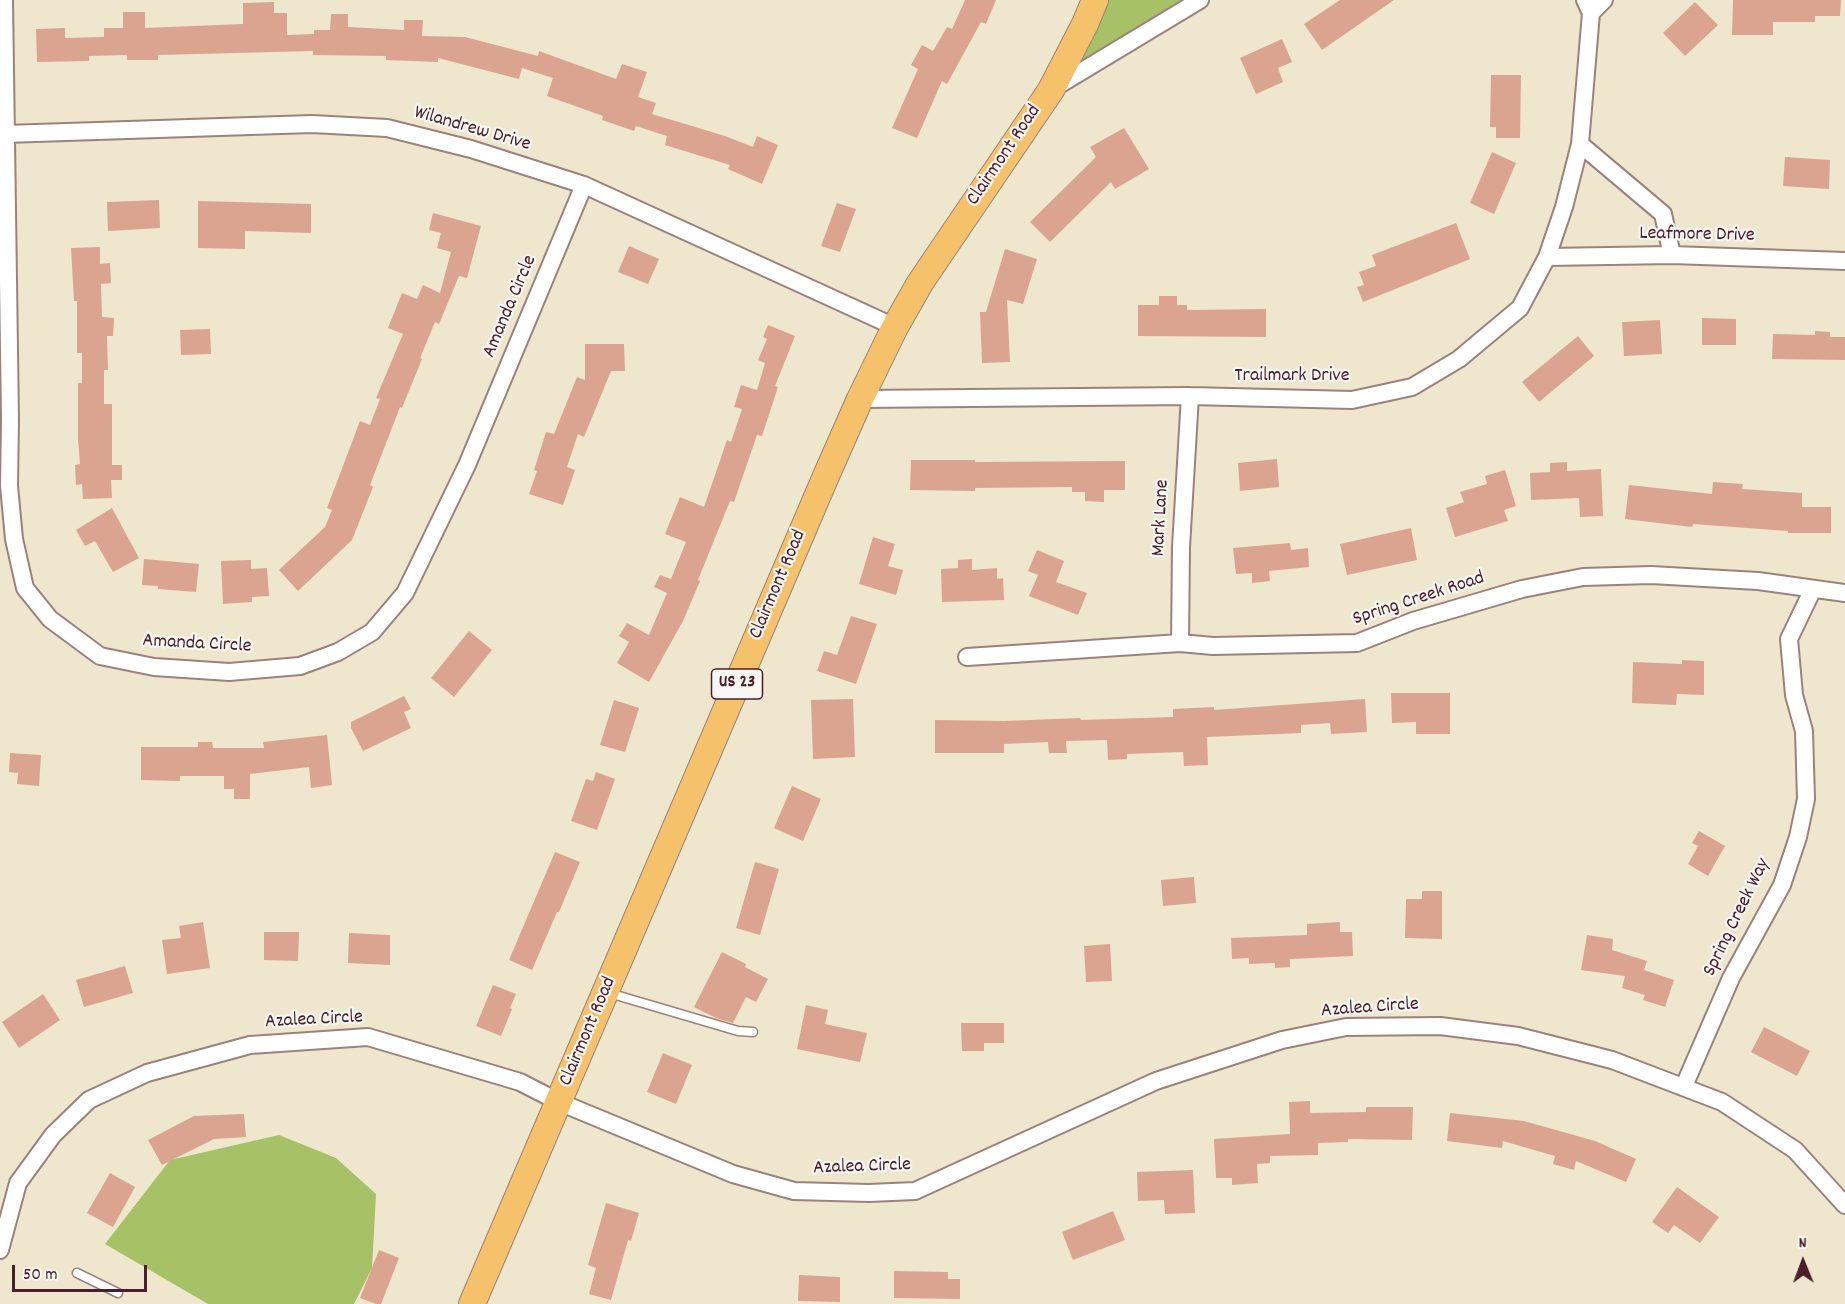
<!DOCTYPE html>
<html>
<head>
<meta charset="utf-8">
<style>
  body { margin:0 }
  #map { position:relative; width:1845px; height:1304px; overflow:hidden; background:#eee6cd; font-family:Dekko,sans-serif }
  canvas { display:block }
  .north { position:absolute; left:1773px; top:1232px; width:60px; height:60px; -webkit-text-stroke:4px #f6f6f2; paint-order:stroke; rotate:359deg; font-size:16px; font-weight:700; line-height:24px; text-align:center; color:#4a1f2b }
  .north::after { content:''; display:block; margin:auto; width:21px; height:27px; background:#4a1f2b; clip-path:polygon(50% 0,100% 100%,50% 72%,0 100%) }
  .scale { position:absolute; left:12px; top:1265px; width:135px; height:27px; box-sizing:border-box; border:3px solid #4a1f2b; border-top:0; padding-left:8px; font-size:18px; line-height:21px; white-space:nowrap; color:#4a1f2b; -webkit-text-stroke:4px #f6f6f2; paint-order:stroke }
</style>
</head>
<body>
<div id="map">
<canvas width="1845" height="1304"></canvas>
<div class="north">N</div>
<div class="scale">50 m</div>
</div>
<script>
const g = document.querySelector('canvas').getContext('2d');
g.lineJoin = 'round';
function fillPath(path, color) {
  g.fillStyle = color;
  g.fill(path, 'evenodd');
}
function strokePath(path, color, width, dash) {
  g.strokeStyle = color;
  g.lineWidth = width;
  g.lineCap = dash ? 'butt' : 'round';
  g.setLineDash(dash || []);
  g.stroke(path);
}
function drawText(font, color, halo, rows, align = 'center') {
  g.font = font + ' Dekko,sans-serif';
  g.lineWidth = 4.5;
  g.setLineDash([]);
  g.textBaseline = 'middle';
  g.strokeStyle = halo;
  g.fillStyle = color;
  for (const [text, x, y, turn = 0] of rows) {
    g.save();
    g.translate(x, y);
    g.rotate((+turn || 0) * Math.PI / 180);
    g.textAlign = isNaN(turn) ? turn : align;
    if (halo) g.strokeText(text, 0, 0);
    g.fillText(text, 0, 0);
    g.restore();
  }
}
const green = new Path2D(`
  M1095,0H1198L1078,67Z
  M279,1135L336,1158L376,1194L372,1268L354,1304H208L105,1244L170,1160Z`);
const building = new Path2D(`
  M965,0H996L986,24L981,22L947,84L942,81L917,138L892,128L918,69L911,65L922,45L933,51L947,27L952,29Z
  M1340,0H1394L1322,50L1304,24Z
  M1733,0H1841L1840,16H1815V22H1773V35H1732Z
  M274,2V13H287V35L314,34V30H330L331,14H348V27L404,30V20H423L422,36L465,37L538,56L539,51L616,79L622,64L647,72L638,97L656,103L652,114L725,136L753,147L757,136L778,145L762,184L728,169L730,165L665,145L667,136L636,126L634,131L602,120L603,116L547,96L553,78L522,68L519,79L438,58V62L386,60V56L313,55V51L158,55V60H127V55L89,56V61L37,62L36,29L65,28V38L104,37V28H123V12H145V28L243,24V3Z
  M1695,2L1718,25L1685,56L1663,33Z
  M1282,39L1292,62L1278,68L1283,82L1256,94L1240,58Z
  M1491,75H1521L1520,138H1496V127H1490Z
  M1124,128L1149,169L1115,189L1111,182L1050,242L1030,222L1096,157L1090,147Z
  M1492,152L1516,163L1494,214L1470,203Z
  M1785,157L1830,160L1829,189L1783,186Z
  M159,200L160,228L108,231L107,202Z
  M198,201L311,204V233L245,231V249L198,248Z
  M837,203L856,209L840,252L821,246Z
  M433,213L481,226L467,278L459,276L439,324L435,322L420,358L422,359L402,408L400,407L370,485L373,487L352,540L298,591L279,570L325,527L332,510L327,508L360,421L370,425L380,399L376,398L403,334L388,328L402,293L417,299L423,285L440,293L451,252L437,248L441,233L429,230Z
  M1456,223L1470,259L1363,302L1357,287L1364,285L1359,272L1376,266L1372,255Z
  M629,246L659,259L648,284L618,272Z
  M100,247V264L110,263L111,283L101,284L102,317L114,318L113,336H107L108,370H104V404H112V465H122V480H111L112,498L83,499L82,484L76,485L75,465L80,464L78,438V383H82V353H77V301H74L71,248Z
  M1005,249L1037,259L1023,304L1007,300L1010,362L982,363L980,312H986Z
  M1159,296H1177V305H1187V310L1266,309V337L1138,336V305H1159Z
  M1702,318L1736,319V345H1702Z
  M1660,320L1662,354L1624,356L1622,322Z
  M768,325L795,336L775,386L778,387L762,436L757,435L734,502L730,501L698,580L700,581L683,621L649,682L617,663L629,642L619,636L627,623L649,635L667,593L654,587L660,575L671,579L686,542L665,534L680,497L704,507L727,440L731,442L742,409L734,407L741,385L757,390L765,363L758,360L767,339L763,337Z
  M210,329L211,354L181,355L180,330Z
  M1815,331L1830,332V337H1845V360L1772,359L1773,334L1815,335Z
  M1578,336L1594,356L1539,402L1522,382Z
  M585,344H624L625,371H611L584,437L578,434L567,467L575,470L563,505L529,494L537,471L534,470L546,432L554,434L577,377L585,380Z
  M1277,459L1279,487L1240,491L1238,463Z
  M911,460H975V462L1125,461V490H1104V502L1085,501V492H1072V487L975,488V491L910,490Z
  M1567,462V471L1601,469L1603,516L1580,517L1579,498L1531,500L1530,473L1550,472V463Z
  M1505,470L1516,506L1504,510L1508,521L1455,537L1446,508L1464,502L1460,492L1487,484L1485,476Z
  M1713,482L1743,484L1742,489L1802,493V507H1831V533H1788V531L1693,524L1692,527L1625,519L1629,485L1712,494Z
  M112,508L139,558L113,572L95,541L85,546L76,530Z
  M1411,528L1417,560L1347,575L1340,544Z
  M873,537L895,544L888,566L903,570L896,595L859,584Z
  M1290,543L1291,550L1308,548L1309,567L1269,571L1270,581L1252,583V573L1236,574L1233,548Z
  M1037,550L1064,561L1056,582L1087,593L1078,615L1029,596L1038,575L1028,571Z
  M144,559L199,564L196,592L158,589V586L142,585Z
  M972,559V570L997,568V579L1003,578L1004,600L942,602L941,569L958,568V560Z
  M251,560V569L267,568L269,596L252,597V602L223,604L221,561Z
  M851,616L877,624L856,684L817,671L824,651L837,655Z
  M469,631L492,650L454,697L431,678Z
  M1682,660L1704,661V695L1677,694L1676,705L1632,703L1633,662L1682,664Z
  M1391,693H1450V734H1416V722L1392,723Z
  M404,696L411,709L404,712L411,728L363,751L351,728V722Z
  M853,699L855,757L813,759L811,700Z
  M1365,699L1367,732L1331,734L1330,723L1301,725V733L1207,737L1208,765L1184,766L1183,752L1127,754V759L1108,760L1107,740L1066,741L1067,753H1049L1048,742L1004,744V753H935V720L1004,721L1080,718L1081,720L1173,717V709L1214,707V710Z
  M614,700L639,708L625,752L600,745Z
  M327,735L332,785L311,788L309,767L250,774V799H234V789H224V776H180V781L141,780V747H198V742H212L213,748H264L263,742Z
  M10,753L41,755L39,786L17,784L18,773L9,772Z
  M596,772L615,779L597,830L571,821L586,779L593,781Z
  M792,786L821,799L803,841L774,828Z
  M1699,831L1725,846L1708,876L1688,864L1698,846L1692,843Z
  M555,852L580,862L559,912H557L532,970L509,960Z
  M755,862L779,869L760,935L736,928Z
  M1194,877L1196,903L1163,906L1161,880Z
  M1422,891H1442V939L1405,938L1406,899H1422Z
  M203,922L210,968L167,974L162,940L181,938L179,926Z
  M1340,922V932H1352L1353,956L1290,959V967L1275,968V963L1249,964V958L1232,959L1231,938L1307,935V924Z
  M264,932H299L298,961L264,960Z
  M349,933L390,935V965L348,963Z
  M1587,935L1613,939L1612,950L1647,961L1644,970L1674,980L1665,1007L1643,1000L1645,995L1622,988L1625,976L1581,970Z
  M1110,944L1112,981L1086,982L1084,946Z
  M722,952L746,964L745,967L768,979L756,1002L746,997L733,1023L716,1018L694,1007Z
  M125,966L133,993L84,1007L76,980Z
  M493,985L516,994L510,1008L512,1009L501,1036L476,1026Z
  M43,994L60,1020L19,1048L2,1022Z
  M806,1005L828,1010L825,1024L867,1033L860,1062L797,1049Z
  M961,1023H1004V1043H984V1051H962Z
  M1764,1027L1810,1051L1797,1076L1751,1052Z
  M663,1053L692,1065L676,1104L647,1092Z
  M1310,1101V1113L1366,1112V1107H1413L1412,1140L1348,1139V1142L1318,1143V1155L1270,1156V1163L1257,1164L1258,1183L1232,1185V1178H1216L1214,1139L1290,1134L1289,1102Z
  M1450,1113L1524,1121L1595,1141L1636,1159L1626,1182L1576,1161L1574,1170L1553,1164L1555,1156L1503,1141L1502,1148L1447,1141Z
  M244,1114L246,1137L214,1139L162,1165L148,1140L194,1116Z
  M1193,1170L1195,1213L1165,1214L1164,1200L1138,1201L1137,1172Z
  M110,1173L135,1187L113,1227L87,1213Z
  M1677,1187L1719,1217L1700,1243L1674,1225L1668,1233L1652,1222Z
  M606,1203L639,1213L631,1241L628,1240L611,1300L589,1294L596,1268L588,1265Z
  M1113,1211L1125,1240L1073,1260L1062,1232Z
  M379,1250L399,1258L381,1304H376L360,1298Z
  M894,1271L948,1272V1279H960V1299L894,1298Z
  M799,1275L840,1277V1302L798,1301Z`);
const service = new Path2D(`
  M609,993L738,1031L753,1032
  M77,1273L118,1293`);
const minor = new Path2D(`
  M4,0L10,419L9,486L14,539L25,588L50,619L100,656L154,667L229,672L300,666L338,652L372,632L405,593L467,465L584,185
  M1591,13L1604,0
  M1054,88L1200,0
  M5,134L312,124L387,128L471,149L584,185L895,327
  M1580,144L1663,214L1672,255
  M1547,257L1672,255L1845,261
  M860,399L1190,396L1352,400L1412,387L1459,359L1520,308L1547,257L1564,207L1580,144L1591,13L1585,0
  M1180,643L1181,547L1190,396
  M967,657L1180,643L1213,646L1357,643L1413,621L1522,589L1583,577L1651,575L1758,581L1845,593
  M1684,1086L1731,978L1782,885L1798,837L1806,799L1804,731L1794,695L1789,639L1813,589
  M0,1250L18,1183L53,1135L89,1100L147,1073L250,1045L368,1037L520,1082L559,1102L733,1174L794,1191L869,1193L915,1191L1156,1081L1282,1040L1346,1027L1440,1026L1518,1036L1612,1060L1722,1102L1795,1150L1845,1205`);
const primary = new Path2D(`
  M472,1304L826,476L860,399L895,327L920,283L1051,90L1085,24L1095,0`);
const shields = [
  [737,684,51]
];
const shieldNames = [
  ["US 23",737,684]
];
const streetNames = [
  ["Wilandrew Drive",472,130,16],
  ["Clairmont Road",1005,156,-56],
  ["Leafmore Drive",1697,236,1],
  ["Amanda Circle",511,307,-67],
  ["Trailmark Drive",1292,377],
  ["Mark Lane",1162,518,-87],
  ["Clairmont Road",779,585,-67],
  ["Spring Creek Road",1419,600,-18],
  ["Amanda Circle",197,645,3],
  ["Spring Creek Way",1738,918,-64],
  ["Azalea Circle",1370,1009,-4],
  ["Azalea Circle",314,1021,-3],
  ["Clairmont Road",589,1032,-67],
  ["Azalea Circle",862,1168,-2]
];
fillPath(green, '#a7c167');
fillPath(building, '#dba491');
strokePath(service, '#9c827c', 11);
strokePath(minor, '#9c827c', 20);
strokePath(primary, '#9c827c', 28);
strokePath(service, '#fff', 8);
strokePath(minor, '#fff', 16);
strokePath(primary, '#f5c16b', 26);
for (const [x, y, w] of shields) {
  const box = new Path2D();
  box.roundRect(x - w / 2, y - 15, w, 30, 4.5);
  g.fillStyle = '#f6f6f2';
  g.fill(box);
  strokePath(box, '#4a1f2b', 1.5);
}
drawText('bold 18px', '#4a1f2b', null, shieldNames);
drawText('20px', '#4a1f2b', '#f6f6f2', streetNames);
</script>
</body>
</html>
